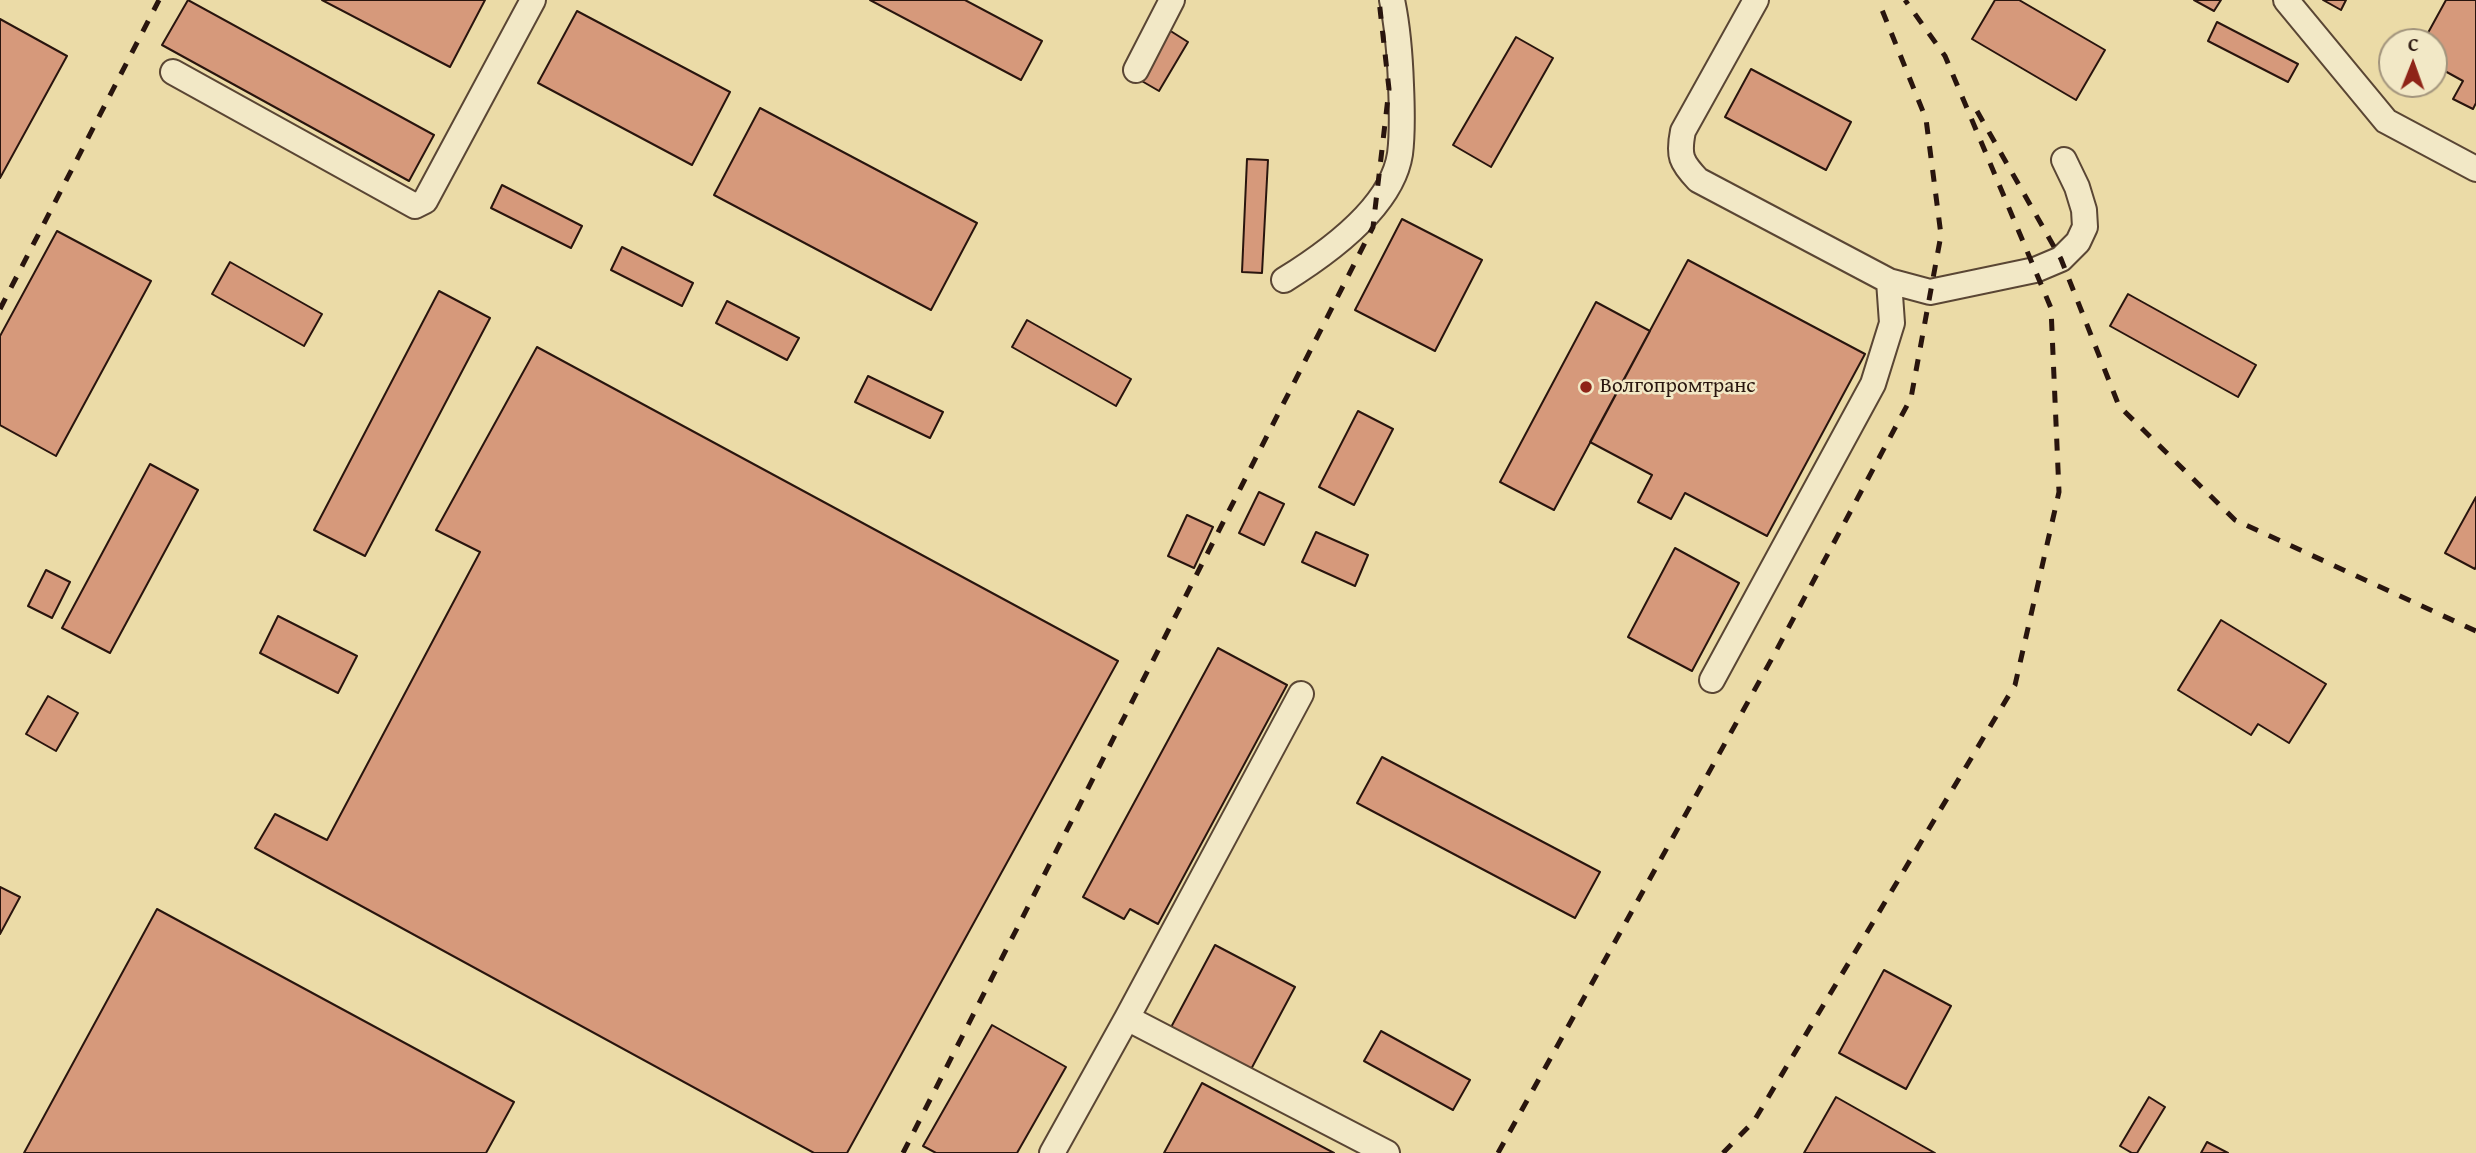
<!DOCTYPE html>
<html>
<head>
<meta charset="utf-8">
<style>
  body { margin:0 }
  #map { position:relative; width:2476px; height:1153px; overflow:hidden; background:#ebdba7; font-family:"Gentium Book Plus",serif }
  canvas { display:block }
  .north { position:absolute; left:2378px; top:28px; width:70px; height:70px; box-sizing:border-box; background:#f2e8c6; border:2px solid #a2947c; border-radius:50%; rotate:1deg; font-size:19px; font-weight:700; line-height:28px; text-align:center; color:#29150e }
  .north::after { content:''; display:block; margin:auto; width:24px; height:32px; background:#8f2418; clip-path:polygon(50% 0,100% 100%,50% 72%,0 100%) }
</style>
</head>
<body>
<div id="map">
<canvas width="2476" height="1153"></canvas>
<div class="north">С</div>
</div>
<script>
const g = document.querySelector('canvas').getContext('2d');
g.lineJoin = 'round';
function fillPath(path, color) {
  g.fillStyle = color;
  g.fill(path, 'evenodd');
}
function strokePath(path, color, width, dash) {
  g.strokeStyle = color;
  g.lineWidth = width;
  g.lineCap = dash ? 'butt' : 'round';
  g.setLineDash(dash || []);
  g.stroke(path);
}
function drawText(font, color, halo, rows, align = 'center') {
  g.font = font + ' "Gentium Book Plus",serif';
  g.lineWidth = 5;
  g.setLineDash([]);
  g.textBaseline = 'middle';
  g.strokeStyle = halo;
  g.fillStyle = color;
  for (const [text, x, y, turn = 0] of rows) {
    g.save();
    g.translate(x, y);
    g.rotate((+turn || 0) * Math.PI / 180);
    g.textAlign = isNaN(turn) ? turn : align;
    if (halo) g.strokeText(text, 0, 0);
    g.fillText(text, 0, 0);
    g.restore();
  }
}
const building = new Path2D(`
  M188,0L434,135L409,181L162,45Z
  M322,0H485L450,67Z
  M870,0H965L1042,41L1021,80Z
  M1995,0H2019L2105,50L2076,100L1972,39Z
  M2194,0H2221L2214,11Z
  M2323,0H2346L2341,10Z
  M2446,0H2476V103L2473,109L2453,99L2463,81L2434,65V42H2423Z
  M577,11L730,92L692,165L538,83Z
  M0,19L67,56L0,178Z
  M2217,22L2298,64L2288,82L2208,41Z
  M1169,30L1188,42L1159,91L1140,80Z
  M1516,37L1553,58L1491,167L1453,145Z
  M1751,69L1851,122L1826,170L1725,117Z
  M760,108L977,223L931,310L714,195Z
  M1247,159L1268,160L1262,273L1242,272Z
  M502,185L582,226L571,248L491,208Z
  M1402,219L1482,260L1435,351L1355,310Z
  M57,231L151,281L56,456L0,425V336Z
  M622,247L693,283L682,306L611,270Z
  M1688,260L1865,354L1767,536L1685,493L1671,519L1638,502L1652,475L1590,442Z
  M230,262L322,314L304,346L212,294Z
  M439,291L490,318L365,556L314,530Z
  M2128,294L2256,365L2238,397L2110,326Z
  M727,301L799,338L787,360L716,323Z
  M1596,302L1650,331L1554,510L1500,482Z
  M1027,320L1131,379L1116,406L1012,347Z
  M537,347L1118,661L847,1153H814L255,848L275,814L327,840L480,552L436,530Z
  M868,376L943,412L930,438L855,402Z
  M1358,411L1393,429L1354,505L1319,487Z
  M150,464L198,490L110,653L62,628Z
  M1259,492L1284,504L1264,545L1239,533Z
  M2476,497V566L2475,569L2445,553Z
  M1187,515L1213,527L1194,568L1168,556Z
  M1316,532L1368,555L1355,586L1302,562Z
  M1675,548L1739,583L1692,671L1628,637Z
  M46,570L70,582L52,618L28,606Z
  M278,616L357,656L338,693L260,653Z
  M2221,620L2326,684L2289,743L2258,724L2251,735L2178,690Z
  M1218,648L1287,685L1158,924L1130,909L1124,919L1083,897Z
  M48,696L78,713L56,751L26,734Z
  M1382,757L1600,872L1575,918L1357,803Z
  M0,887L20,897L0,934Z
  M157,909L514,1102L486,1153H24Z
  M1215,945L1295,987L1249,1073L1169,1031Z
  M1884,970L1951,1006L1906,1089L1839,1053Z
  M992,1025L1066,1067L1017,1153H936L923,1146Z
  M1381,1031L1470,1080L1453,1110L1364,1061Z
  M1202,1083L1334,1153H1164Z
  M1836,1097L1935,1153H1804Z
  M2149,1097L2165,1107L2137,1153H2132L2120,1146Z
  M2207,1142L2228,1153H2201Z`);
const minor = new Path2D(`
  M1756,0L1683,131C1678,156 1681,162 1698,180L1889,281L1930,292L2035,270L2061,259L2078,242L2085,227L2084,210L2077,187L2064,160
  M2286,0L2386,121L2476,169
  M1136,70L1172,0
  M173,72L415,206L425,201L533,0
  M1284,280C1326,254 1392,207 1400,154C1403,131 1402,108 1401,85C1400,56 1398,28 1392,0
  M1712,680L1873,384L1892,323L1889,281
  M1127,1018L1387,1153
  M1052,1153L1127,1018L1301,694`);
const rail = new Path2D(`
  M1977,111L2061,259L2119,406L2235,520L2476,631
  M0,309L159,0
  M903,1153L1373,227L1389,89L1379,0
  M1498,1153L1775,653L1911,398L1941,235L1926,119L1878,0
  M1723,1153L1754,1121L2015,685L2059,492L2051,308L1945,56L1905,0`);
const markers = [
  [1586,387,7,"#8f2418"]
];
const poiNames = [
  ["Волгопромтранс",1600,387]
];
fillPath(building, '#d6997b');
strokePath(building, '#29150e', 2);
strokePath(minor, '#5a4634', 28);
strokePath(minor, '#f2e8c6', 24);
strokePath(rail, '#29150e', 5, [12, 12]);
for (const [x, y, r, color] of markers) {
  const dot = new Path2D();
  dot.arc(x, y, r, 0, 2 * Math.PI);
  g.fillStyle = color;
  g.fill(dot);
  strokePath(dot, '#f2e8c6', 2.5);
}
drawText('21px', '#29150e', '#f2e8c6', poiNames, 'left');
</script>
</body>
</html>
